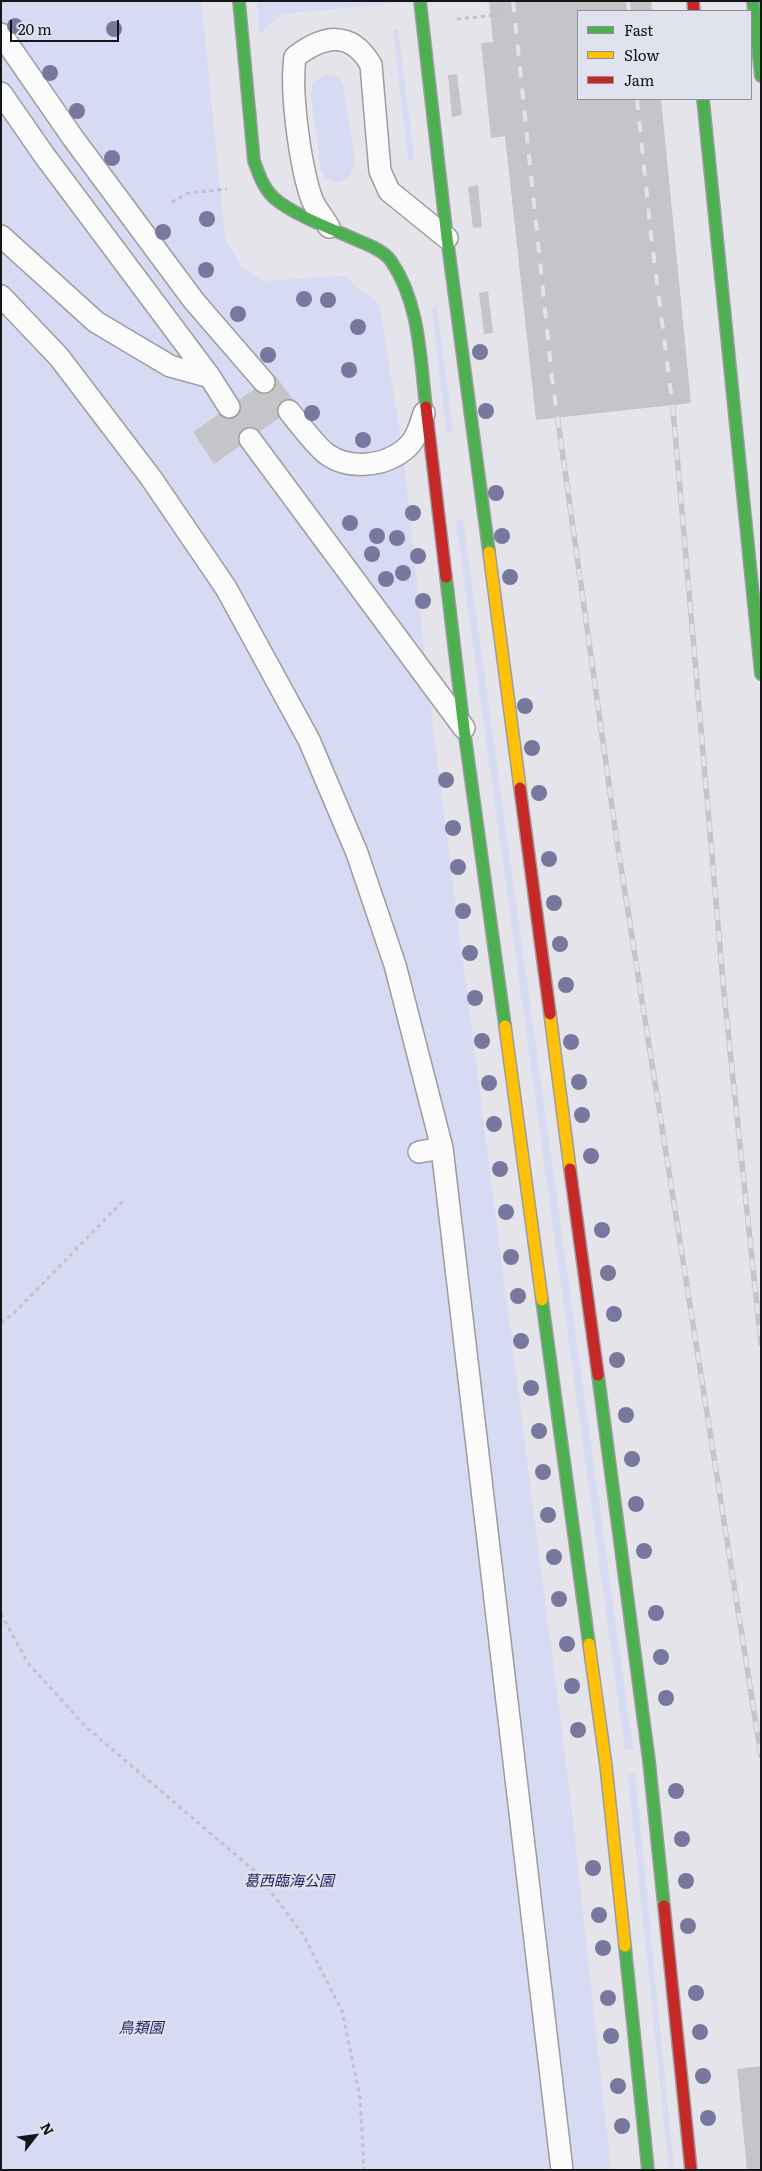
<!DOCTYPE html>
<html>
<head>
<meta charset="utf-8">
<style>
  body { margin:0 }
  #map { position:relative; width:762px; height:2171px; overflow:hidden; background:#e4e4ea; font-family:Literata,serif }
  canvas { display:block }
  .frame { position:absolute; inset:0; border:2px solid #141518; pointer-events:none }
  .legend { position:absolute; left:577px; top:10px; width:175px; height:90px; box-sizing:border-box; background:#e0e2ee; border:1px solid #8e9098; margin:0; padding:6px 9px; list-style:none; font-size:15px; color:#141518 }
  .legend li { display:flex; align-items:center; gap:10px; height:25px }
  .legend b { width:25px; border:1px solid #8e9098 }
  .north { position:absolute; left:10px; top:2111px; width:50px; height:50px; -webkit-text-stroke:4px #e0e2ee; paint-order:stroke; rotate:60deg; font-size:14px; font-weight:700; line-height:20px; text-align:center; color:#141518 }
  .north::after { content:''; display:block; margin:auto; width:18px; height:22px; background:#141518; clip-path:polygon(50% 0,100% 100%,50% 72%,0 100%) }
  .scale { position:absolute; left:10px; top:20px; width:109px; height:22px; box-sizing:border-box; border:2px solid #141518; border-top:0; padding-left:6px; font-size:15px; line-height:18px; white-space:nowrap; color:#141518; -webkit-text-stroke:4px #e0e2ee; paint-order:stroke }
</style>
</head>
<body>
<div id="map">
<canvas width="762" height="2171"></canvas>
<div class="frame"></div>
<ul class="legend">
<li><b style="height:6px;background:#4caf50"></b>Fast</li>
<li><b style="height:6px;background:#ffc107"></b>Slow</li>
<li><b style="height:6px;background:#c62828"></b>Jam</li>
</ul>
<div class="north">N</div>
<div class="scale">20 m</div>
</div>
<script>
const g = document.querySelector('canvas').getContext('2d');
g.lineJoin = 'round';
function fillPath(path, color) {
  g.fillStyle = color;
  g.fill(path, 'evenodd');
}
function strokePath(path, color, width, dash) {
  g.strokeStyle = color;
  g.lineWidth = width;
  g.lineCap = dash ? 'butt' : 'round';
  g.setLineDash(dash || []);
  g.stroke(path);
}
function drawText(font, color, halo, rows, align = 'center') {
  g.font = font + ' Literata,"Noto Sans JP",serif';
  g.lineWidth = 5;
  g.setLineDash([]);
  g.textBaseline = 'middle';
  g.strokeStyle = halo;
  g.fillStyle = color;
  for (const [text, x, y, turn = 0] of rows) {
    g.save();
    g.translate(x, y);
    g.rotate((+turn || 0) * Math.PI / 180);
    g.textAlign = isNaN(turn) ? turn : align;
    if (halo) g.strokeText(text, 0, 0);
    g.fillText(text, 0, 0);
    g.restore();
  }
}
const green = new Path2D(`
  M1,1H201L225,239L242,268L265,281L344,276L379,304L403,452L428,689L571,1804L611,2170H1Z
  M257,1H395L396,3L282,14L260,34Z
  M398,29L414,158L408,160L393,30Z
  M326,74L338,77L343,85L355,163L350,175L339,183L326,178L321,170L311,95L313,83Z
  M437,308L453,430L450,433L446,432L432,309Z
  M463,520L633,1749L625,1750L456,521Z
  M635,1774L674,2170H669L628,1775Z`);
const building = new Path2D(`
  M489,1H651L652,11H578V99H661L691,403L536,420L505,136L491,138L481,43L493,42Z
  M457,74L462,115L452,117L448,75Z
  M478,185L482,227L473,228L468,187Z
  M488,291L493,333L484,334L479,293Z
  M275,375L297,405L214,464L193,432Z
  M761,2066V2170H747L737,2069Z`);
const path = new Path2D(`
  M457,19L499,15L498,1
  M172,202L188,193L227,189
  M1,1323L14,1313L123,1201
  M1,1614L28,1663L86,1727L257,1873L304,1936L342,2011L360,2097L364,2170`);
const lane = new Path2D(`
  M1,34L73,138L194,301L264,382
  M1,93L44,155L210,377L229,407
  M329,227C324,218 314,207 311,197C300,163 290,92 295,57C324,35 351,30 371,65L380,171L389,191L447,238
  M1,236L96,322L170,366L210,377
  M1,296L59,357L151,478L226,588L309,740L357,853L395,965L442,1148L562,2170
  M289,411C298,422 317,448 328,455C350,470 384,466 404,450C416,441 420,426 424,413
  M250,439L464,728
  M419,1152L442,1148`);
const fast = new Path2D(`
  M239,1L254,161C259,174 263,188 274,198C295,216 333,229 359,241C369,245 384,251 391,261C420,303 420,358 426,407
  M420,1L447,238L489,552
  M753,1L761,76
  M703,99L761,674
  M446,577L464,729L505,1026
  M542,1300L589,1644
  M598,1375L649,1761L664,1906
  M625,1946L648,2170`);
const slow = new Path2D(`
  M489,552L520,788
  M550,1014L570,1169
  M505,1026L542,1300
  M589,1644L606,1766L625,1946`);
const jam = new Path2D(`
  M693,1L694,11
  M426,407L446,577
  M520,788L550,1014
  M570,1169L598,1375
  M664,1906L691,2170`);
const rail = new Path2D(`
  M513,1L552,378L616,835L761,1756
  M628,1L629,11
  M637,99L651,235L673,409L724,993L761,1344`);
const trees = [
  [15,26],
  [114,29],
  [50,73],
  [77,111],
  [112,158],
  [207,219],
  [163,232],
  [206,270],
  [304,299],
  [328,300],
  [238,314],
  [358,327],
  [480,352],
  [268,355],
  [349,370],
  [486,411],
  [312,413],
  [363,440],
  [496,493],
  [413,513],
  [350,523],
  [377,536],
  [502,536],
  [397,538],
  [372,554],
  [418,556],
  [403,573],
  [510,577],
  [386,579],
  [423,601],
  [525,706],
  [532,748],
  [446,780],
  [539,793],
  [453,828],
  [549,859],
  [458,867],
  [554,903],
  [463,911],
  [560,944],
  [470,953],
  [566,985],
  [475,998],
  [482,1041],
  [571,1042],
  [579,1082],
  [489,1083],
  [582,1115],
  [494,1124],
  [591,1156],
  [500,1169],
  [506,1212],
  [602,1230],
  [511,1257],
  [608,1273],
  [518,1296],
  [614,1314],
  [521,1341],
  [617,1360],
  [531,1388],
  [626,1415],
  [539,1431],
  [632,1459],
  [543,1472],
  [636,1504],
  [548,1515],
  [644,1551],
  [554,1557],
  [559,1599],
  [656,1613],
  [567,1644],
  [661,1657],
  [572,1686],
  [666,1698],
  [578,1730],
  [676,1791],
  [682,1839],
  [593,1868],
  [686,1881],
  [599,1915],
  [688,1926],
  [603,1948],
  [696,1993],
  [608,1998],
  [700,2032],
  [611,2036],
  [703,2076],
  [618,2086],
  [708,2118],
  [622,2126]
];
const parkNames = [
  ["葛西臨海公園",289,1882],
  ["鳥類園",141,2029]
];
fillPath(green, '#d6daf2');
fillPath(building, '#c4c4c9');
strokePath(lane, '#9c9ca1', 24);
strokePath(fast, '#9c9ca1', 14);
strokePath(slow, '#9c9ca1', 14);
strokePath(jam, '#9c9ca1', 14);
strokePath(path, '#c2c2c5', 3, [4, 4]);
strokePath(lane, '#fbfbfc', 21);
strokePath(fast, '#4caf50', 11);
strokePath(slow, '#ffc107', 11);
strokePath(jam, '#c62828', 11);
strokePath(rail, '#c5c5c6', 5.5);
strokePath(rail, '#e0e2ee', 4, [11]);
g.fillStyle = '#78789f';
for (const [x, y] of trees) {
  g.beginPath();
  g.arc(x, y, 8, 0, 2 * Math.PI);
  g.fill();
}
drawText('italic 15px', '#201f61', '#e0e2ee', parkNames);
</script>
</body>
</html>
